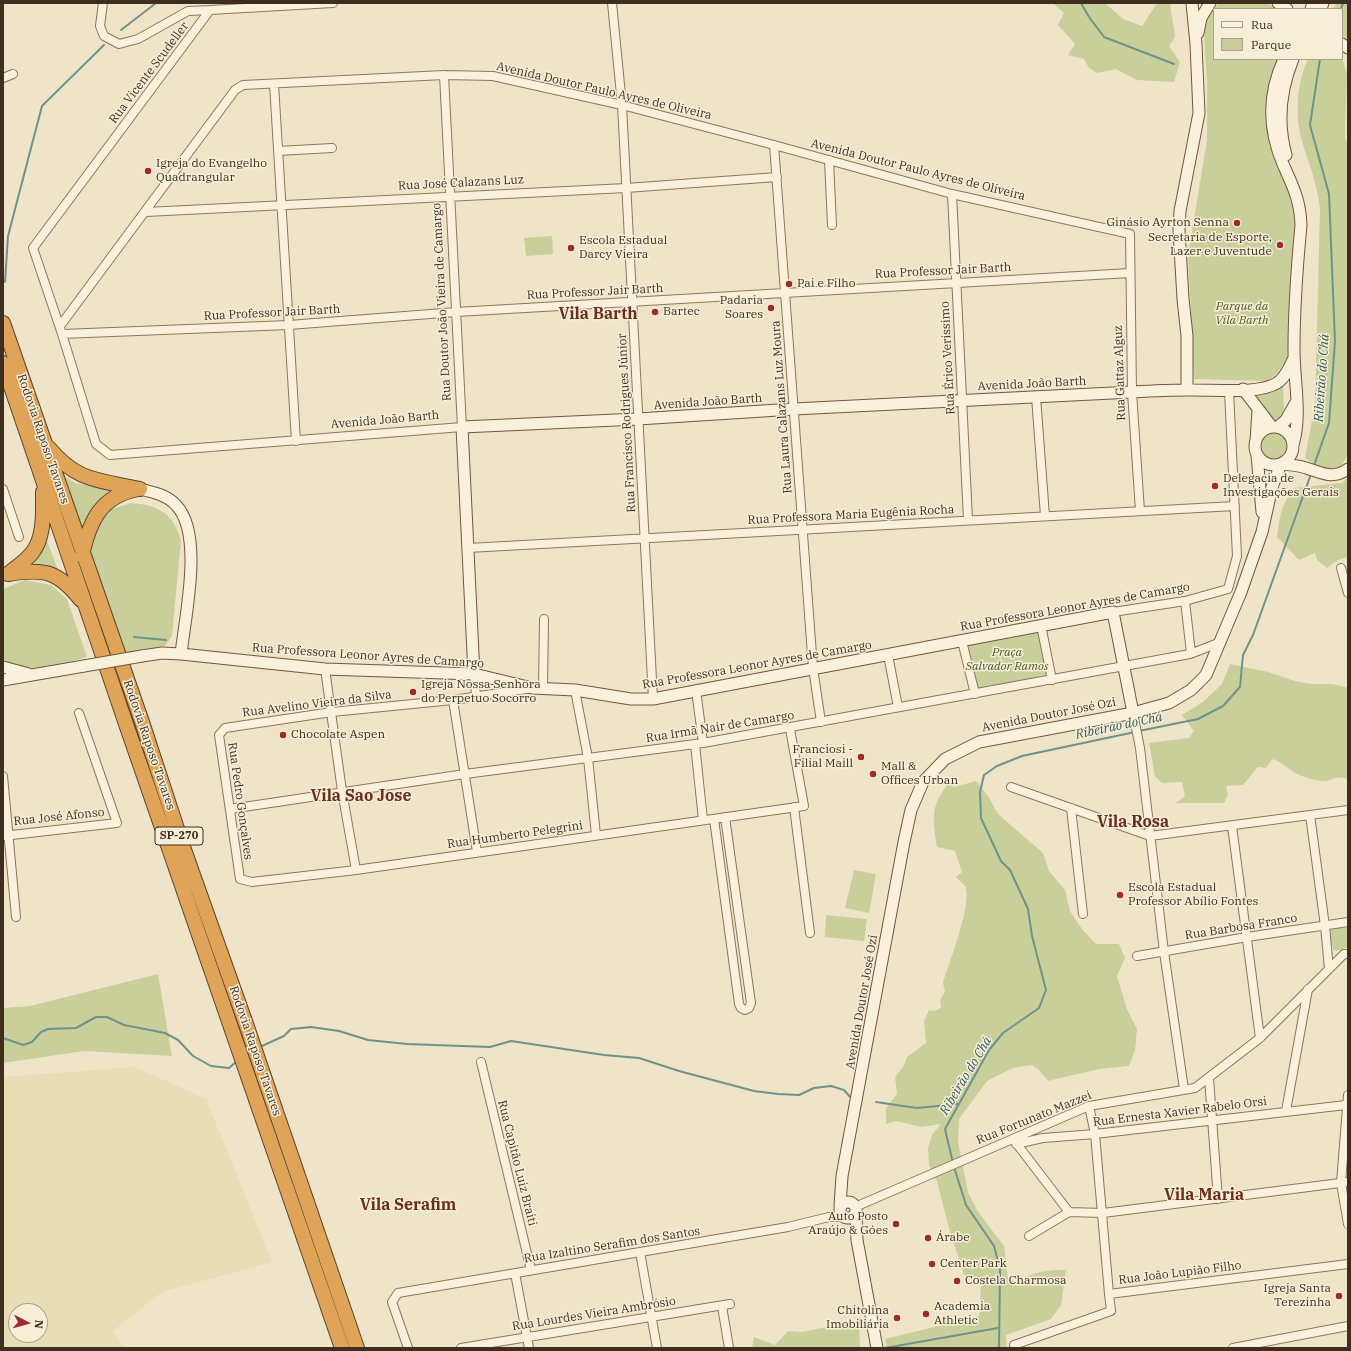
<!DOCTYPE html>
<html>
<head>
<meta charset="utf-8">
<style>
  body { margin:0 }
  #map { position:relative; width:1351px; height:1351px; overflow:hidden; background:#f0e4c8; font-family:"IBM Plex Serif",serif }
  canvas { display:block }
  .frame { position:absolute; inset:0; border:4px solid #3d2e20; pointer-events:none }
  .legend { position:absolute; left:1213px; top:8px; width:130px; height:52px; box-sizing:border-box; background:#f7eed8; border:1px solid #ada18e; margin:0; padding:5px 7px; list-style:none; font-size:12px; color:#3d2e20 }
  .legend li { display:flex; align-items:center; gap:8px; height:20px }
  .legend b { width:20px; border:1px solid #ada18e }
  .north { position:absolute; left:8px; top:1303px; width:40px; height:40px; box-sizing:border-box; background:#f7eed8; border:1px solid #ada18e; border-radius:50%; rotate:96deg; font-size:11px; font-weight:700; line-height:16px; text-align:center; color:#3d2e20 }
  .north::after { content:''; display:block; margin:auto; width:14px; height:18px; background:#9e2a2b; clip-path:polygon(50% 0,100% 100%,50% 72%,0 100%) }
</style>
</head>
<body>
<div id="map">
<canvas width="1351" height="1351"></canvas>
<div class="frame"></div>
<ul class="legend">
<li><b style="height:5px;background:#faf1dc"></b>Rua</li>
<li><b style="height:11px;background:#c9cf9b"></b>Parque</li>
</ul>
<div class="north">N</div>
</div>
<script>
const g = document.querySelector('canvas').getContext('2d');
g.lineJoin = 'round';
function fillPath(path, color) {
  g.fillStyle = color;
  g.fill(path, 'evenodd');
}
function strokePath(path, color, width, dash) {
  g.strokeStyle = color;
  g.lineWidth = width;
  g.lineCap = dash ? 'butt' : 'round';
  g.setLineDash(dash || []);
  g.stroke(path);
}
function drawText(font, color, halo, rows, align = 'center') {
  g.font = font + ' "IBM Plex Serif",serif';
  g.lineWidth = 3;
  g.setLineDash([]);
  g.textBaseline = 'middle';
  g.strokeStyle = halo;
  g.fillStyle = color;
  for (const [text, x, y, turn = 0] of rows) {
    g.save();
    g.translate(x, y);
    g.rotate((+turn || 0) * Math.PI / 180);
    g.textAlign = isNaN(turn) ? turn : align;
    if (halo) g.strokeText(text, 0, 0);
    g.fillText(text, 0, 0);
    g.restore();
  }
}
const farmland = new Path2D(`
  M135,1067L206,1099L272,1262L162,1292L113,1331L125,1348H3V1077ZM16,1311H40V1335H16Z`);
const green = new Path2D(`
  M1053,3H1105L1123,19L1142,26L1157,3H1170L1175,37L1169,46L1180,62L1174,82L1137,80L1116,69L1097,73L1089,68L1084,59L1068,55L1075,44L1058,25L1064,13Z
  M1219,3H1267L1277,9H1214Z
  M1336,3H1348V34L1346,39L1342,36V9H1333Z
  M1214,9V59H1278L1270,88L1295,209L1297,268L1291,354L1277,373L1268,381L1194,379L1188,255L1207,140V83L1204,35L1207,18Z
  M1342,57L1347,75L1345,137L1348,145V454L1340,469C1326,472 1317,466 1305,458L1315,404L1320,209C1317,181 1308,163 1301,138C1295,114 1297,81 1308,59H1342Z
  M552,236L553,254L526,256L524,238Z
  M1283,384L1284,414L1277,422H1273L1251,392Z
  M1259 446a15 15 0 1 1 30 0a15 15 0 1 1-30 0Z
  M60,473L75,483L120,492L85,523L77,538Z
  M1348,478V557L1338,560L1327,568L1317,560L1315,553L1299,560L1277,537C1280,515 1281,506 1294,488L1342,483Z
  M131,503C158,505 174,513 181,541L172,636L165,646L122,656L88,544L97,524L108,510Z
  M43,531L61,577L16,571Z
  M25,580L51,585L67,599L87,657C59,666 32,673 3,662V589Z
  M1037,630L1047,675L978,690L968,645Z
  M1230,664L1268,672L1295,681L1311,684H1332L1348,688V779C1336,776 1337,778 1327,781C1321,782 1310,779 1305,777C1292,774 1284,762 1272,759L1266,768L1258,767L1243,785L1226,786L1228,795L1224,803H1174L1179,801L1185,796L1182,782L1162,783L1155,776L1149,743L1189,738L1194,731L1182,715L1203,702L1222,684Z
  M976,781L988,796L998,814L1043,853L1049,871L1065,890L1070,911L1082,929L1096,944H1119L1125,958L1117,976L1127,1009L1137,1029L1135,1051L1129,1066L1099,1069L1048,1081L1038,1069L1031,1065L1013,1068L987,1081L959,1119L958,1142L968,1192L978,1212L1004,1246L1008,1279L1018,1282C1034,1271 1047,1270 1066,1270L1061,1305L1051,1319L1006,1335L1007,1348H887L885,1339L979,1316L981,1286L964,1275L949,1228L937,1182L929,1165L928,1148L932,1135L941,1124L922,1127L896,1121L886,1124V1108L897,1094L895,1077L903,1067L907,1057L926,1043L924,1021L929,1010L935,1011L941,1008L940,1000L945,992L943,983C949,963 973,902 965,886C963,883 958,880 956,877L962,872L955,851L937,847C933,819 930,808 947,785L955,787Z
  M854,870L876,874L869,913L845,908Z
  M826,915L867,919L864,941L825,937Z
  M1328,928H1348V947L1336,951L1333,949Z
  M158,974L172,1056L84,1051L3,1063V1008L30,1006Z
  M826,1327H859L860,1348H752L754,1337L775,1345L788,1331L802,1332Z`);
const stream = new Path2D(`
  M1081,3L1089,17L1104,37L1174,64
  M1341,9L1343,3
  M121,30L156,3
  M5,282L8,236L42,106L104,45
  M1313,468L1329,423L1335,341L1329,194L1310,125L1320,59
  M134,637L166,640
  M1139,731L1198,719L1223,706L1240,687L1243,655L1253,635L1311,474
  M3,1038L23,1045L32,1042L41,1032L48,1029L76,1028L96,1017H107L124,1025L165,1033L178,1040L193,1056L211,1066L229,1068L236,1062
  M262,1046L284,1036L291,1029L311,1027L339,1031L368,1040L407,1044L490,1047L511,1041L604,1055L639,1058L679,1071L754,1091L778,1094L799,1095L814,1088L831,1086L844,1090L852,1099
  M876,1102L917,1108L958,1104
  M953,1163L945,1129L989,1050L1003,1033L1039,1008L1046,990L1032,936L1028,909L1010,870L1001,861L981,818L980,792L984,775L997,766L1022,756L1135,732
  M954,1167L966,1205L994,1246L1000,1269L999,1348
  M885,1348L998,1328`);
const street = new Path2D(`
  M103,3L100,26L104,36L119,44L138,39L188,11L210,10
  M333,3L210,10L33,248L62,334L96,444L110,455L462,427L444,75
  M612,3L622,105L653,699
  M3,78L13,74
  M274,84L296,441
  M774,145L813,668L821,722
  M278,151L332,148
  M829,160L832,225
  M952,194L968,520
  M146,212L626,188L777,177
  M60,326L235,90L243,85L444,75L493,76L622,105L774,145L952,194L1130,234L1132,392L1140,511
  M62,334L289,325L456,312L1130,273
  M1036,397L1045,516
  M3,489L19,537
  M468,548L1235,506
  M1341,568L1348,593
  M1185,601L1191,653
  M1113,612L1185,601L1228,589L1237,556L1229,391
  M1041,625L1052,680
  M962,641L975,694
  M888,655L898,707
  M325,669L342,791L356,870
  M474,674L476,696
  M543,688L544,619
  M526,689L453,700L332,712L225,728L219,735L240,879L252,882L356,870L804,806L790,729
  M575,690L588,758L596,835
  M696,690L703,743
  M453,700L477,852
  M1133,713L1140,748L1164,952L1184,1089
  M695,744L703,820
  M3,776L16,917
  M1011,787L1150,836L1348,810
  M794,807L810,933
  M1071,808L1083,914
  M230,809L465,774L703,743L1190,654L1221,642
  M1310,815L1325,926L1329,969
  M714,819L739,1004L741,1008L745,1010L749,1008L751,1003L725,817
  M1232,826L1260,1038
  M3,836L117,823L79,713
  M1137,956L1247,937L1348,922
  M481,1062L531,1270
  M1209,1078L1218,1199
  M1348,1095L1341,1183L1348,1224
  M1089,1106L1095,1134L1109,1294
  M1286,1111L1308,989
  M1013,1139L1069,1212L1103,1213L1348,1182
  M1016,1144L1043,1138L1095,1134L1346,1105
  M855,1207L1089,1106L1195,1088L1260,1038L1344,954H1348
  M1029,1236L1069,1212
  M640,1252L657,1348
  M515,1273L529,1348
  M722,1306L729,1348
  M1014,1345L1111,1311L1109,1294L1348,1264
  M408,1348L392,1302L398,1293L788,1227L829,1217H843
  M461,1348L730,1304
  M1233,1348L1348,1326`);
const secondary = new Path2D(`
  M1278,3L1287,9
  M1311,9L1313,3
  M1321,9L1323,3
  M1198,33L1201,18L1210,3
  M1342,44L1348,48
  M1284,59C1268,93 1268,129 1283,164C1293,187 1300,199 1301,225C1297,267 1294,309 1294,350C1294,381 1302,415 1293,445
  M1286,155C1277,122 1280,91 1293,59
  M1243,389L1272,427
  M1187,390V336L1183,299L1179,230L1180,211L1199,113L1196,44L1192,3
  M1255 446a19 19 0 1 1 38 0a19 19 0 1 1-38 0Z
  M1278,427L1286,420L1295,404
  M1256,441L1258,410
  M1257,455L1262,512
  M140,489C153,492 167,495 176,505C204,534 185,616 181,654
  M142,656L162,653L181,654L325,669L474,674L532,688L575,690L631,699H653L1113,612L1133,713
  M3,667L29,674
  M474,674L462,427L638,419L794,409L1132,392C1150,391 1168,390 1187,390C1211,389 1257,395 1277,383C1286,377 1290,366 1294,358
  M3,680L84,666
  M840 1210a8 8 0 1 1 16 0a8 8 0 1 1-16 0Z
  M840,1206L842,1176L904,842L911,810L923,782L945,759L979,742L1133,713L1169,703L1191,690L1206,675L1241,592L1262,532L1272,487L1281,464C1289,465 1298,465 1306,468C1323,473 1332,480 1348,469
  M856,1212L857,1240L877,1348`);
const highway = new Path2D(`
  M3,323L142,722L182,844L246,1024L357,1348
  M3,363L126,724L342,1348
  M49,448C77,482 99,480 140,489
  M82,555C90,520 101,496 138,489
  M8,574C15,568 26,561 32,553C45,537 43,511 43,492
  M8,574C44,568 58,571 81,600`);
const secondaryBridge = new Path2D(`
  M84,666L142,656`);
const markers = [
  [148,171,4,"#9e2a2b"],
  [1237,223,4,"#9e2a2b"],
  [1280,245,4,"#9e2a2b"],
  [571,248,4,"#9e2a2b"],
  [789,284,4,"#9e2a2b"],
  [771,308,4,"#9e2a2b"],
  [655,312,4,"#9e2a2b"],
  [1215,486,4,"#9e2a2b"],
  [413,692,4,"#9e2a2b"],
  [283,735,4,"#9e2a2b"],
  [861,757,4,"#9e2a2b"],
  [873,774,4,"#9e2a2b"],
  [1120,895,4,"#9e2a2b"],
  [896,1224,4,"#9e2a2b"],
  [928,1238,4,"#9e2a2b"],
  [932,1264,4,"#9e2a2b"],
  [957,1281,4,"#9e2a2b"],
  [1339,1296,4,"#9e2a2b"],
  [926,1314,4,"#9e2a2b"],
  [897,1318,4,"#9e2a2b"]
];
const shields = [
  [179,836,48]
];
const shieldNames = [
  ["SP-270",179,836]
];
const streetNames = [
  ["Rua Vicente Scudeller",149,73,-53],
  ["Avenida Doutor Paulo Ayres de Oliveira",604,91,13],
  ["Avenida Doutor Paulo Ayres de Oliveira",918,170,14],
  ["Rua José Calazans Luz",461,183,-3],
  ["Rua Professor Jair Barth",943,271,-3],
  ["Rua Professor Jair Barth",595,292,-3],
  ["Rua Doutor João Vieira de Camargo",442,302,-93],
  ["Rua Professor Jair Barth",272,313,-3],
  ["Rua Érico Veríssimo",948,358,-93],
  ["Rua Gattaz Alguz",1120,373,-92],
  ["Avenida João Barth",1032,384,-3],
  ["Avenida João Barth",708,402,-4],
  ["Rua Laura Calazans Luz Moura",782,407,-94],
  ["Avenida João Barth",385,420,-5],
  ["Rua Francisco Rodrigues Júnior",627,423,-93],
  ["Rodovia Raposo Tavares",43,439,71],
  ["Rua Professora Maria Eugênia Rocha",851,515,-3],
  ["Rua Professora Leonor Ayres de Camargo",1075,607,-10],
  ["Rua Professora Leonor Ayres de Camargo",368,656,4],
  ["Rua Professora Leonor Ayres de Camargo",757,665,-10],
  ["Rua Avelino Vieira da Silva",317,704,-7],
  ["Avenida Doutor José Ozi",1049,715,-11],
  ["Rua Irmã Nair de Camargo",720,727,-9],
  ["Rodovia Raposo Tavares",149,745,71],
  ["Rua Pedro Gonçalves",240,801,82],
  ["Rua José Afonso",59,817,-6],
  ["Rua Humberto Pelegrini",515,835,-8],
  ["Rua Barbosa Franco",1241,927,-9],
  ["Avenida Doutor José Ozi",862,1002,-80],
  ["Rodovia Raposo Tavares",255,1051,71],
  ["Rua Ernesta Xavier Rabelo Orsi",1180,1112,-7],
  ["Rua Fortunato Mazzei",1034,1118,-22],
  ["Rua Capitão Luiz Braiti",517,1163,76],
  ["Rua Izaltino Serafim dos Santos",612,1245,-9],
  ["Rua João Lupião Filho",1180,1273,-7],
  ["Rua Lourdes Vieira Ambrósio",594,1314,-9]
];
const poiNames = [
  ["Igreja do Evangelho",156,164],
  ["Quadrangular",156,178],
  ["Ginásio Ayrton Senna",1229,223,"right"],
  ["Secretaria de Esporte,",1272,238,"right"],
  ["Lazer e Juventude",1272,252,"right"],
  ["Escola Estadual",579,241],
  ["Darcy Vieira",579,255],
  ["Pai e Filho",797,284],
  ["Padaria",763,301,"right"],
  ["Soares",763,315,"right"],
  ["Bartec",663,312],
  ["Delegacia de",1223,479],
  ["Investigações Gerais",1223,493],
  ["Igreja Nossa Senhora",421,685],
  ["do Perpetuo Socorro",421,699],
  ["Chocolate Aspen",291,735],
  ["Franciosi -",853,750,"right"],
  ["Filial Maill",853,764,"right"],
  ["Mall &",881,767],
  ["Offices Urban",881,781],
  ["Escola Estadual",1128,888],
  ["Professor Abílio Fontes",1128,902],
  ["Auto Posto",888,1217,"right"],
  ["Araújo & Góes",888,1231,"right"],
  ["Árabe",936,1238],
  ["Center Park",940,1264],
  ["Costela Charmosa",965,1281],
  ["Igreja Santa",1331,1289,"right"],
  ["Terezinha",1331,1303,"right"],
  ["Academia",934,1307],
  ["Athletic",934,1321],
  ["Chitolina",889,1311,"right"],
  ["Imobiliária",889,1325,"right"]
];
const parkNames = [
  ["Parque da",1242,307],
  ["Vila Barth",1242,321],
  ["Praça",1007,653],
  ["Salvador Ramos",1007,667]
];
const waterNames = [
  ["Ribeirão do Chá",1322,378,-86],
  ["Ribeirão do Chá",1119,726,-12],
  ["Ribeirão do Chá",966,1076,-59]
];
const districtNames = [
  ["Vila Barth",598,314],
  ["Vila Sao Jose",361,796],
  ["Vila Rosa",1133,822],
  ["Vila Maria",1204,1195],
  ["Vila Serafim",408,1205]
];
fillPath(farmland, '#e6deb5');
fillPath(green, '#c9cf9b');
strokePath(stream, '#6f938a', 2);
strokePath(street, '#8d765c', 10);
strokePath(secondary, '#6f573f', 13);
strokePath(highway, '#5b4430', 16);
strokePath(street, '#faf1dc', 8);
strokePath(secondary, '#faf1dc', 11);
strokePath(highway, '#e0a458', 14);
strokePath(secondaryBridge, '#6f573f', 13, []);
strokePath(secondaryBridge, '#faf1dc', 11);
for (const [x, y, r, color] of markers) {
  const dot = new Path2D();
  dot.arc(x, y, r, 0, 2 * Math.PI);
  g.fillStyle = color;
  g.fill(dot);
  strokePath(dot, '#f7eed8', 1.5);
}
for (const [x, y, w] of shields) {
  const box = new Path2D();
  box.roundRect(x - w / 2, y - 9, w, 18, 3);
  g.fillStyle = '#f7eed8';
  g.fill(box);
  strokePath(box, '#3d2e20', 1);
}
drawText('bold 11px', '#3d2e20', null, shieldNames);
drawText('12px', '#3d2e20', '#f7eed8', streetNames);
drawText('12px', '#3d2e20', '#f7eed8', poiNames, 'left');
drawText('italic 12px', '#4d5a26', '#f7eed8', parkNames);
drawText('italic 13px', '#2f5d5a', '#f7eed8', waterNames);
drawText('bold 16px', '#6b2e1e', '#f7eed8', districtNames);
</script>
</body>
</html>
